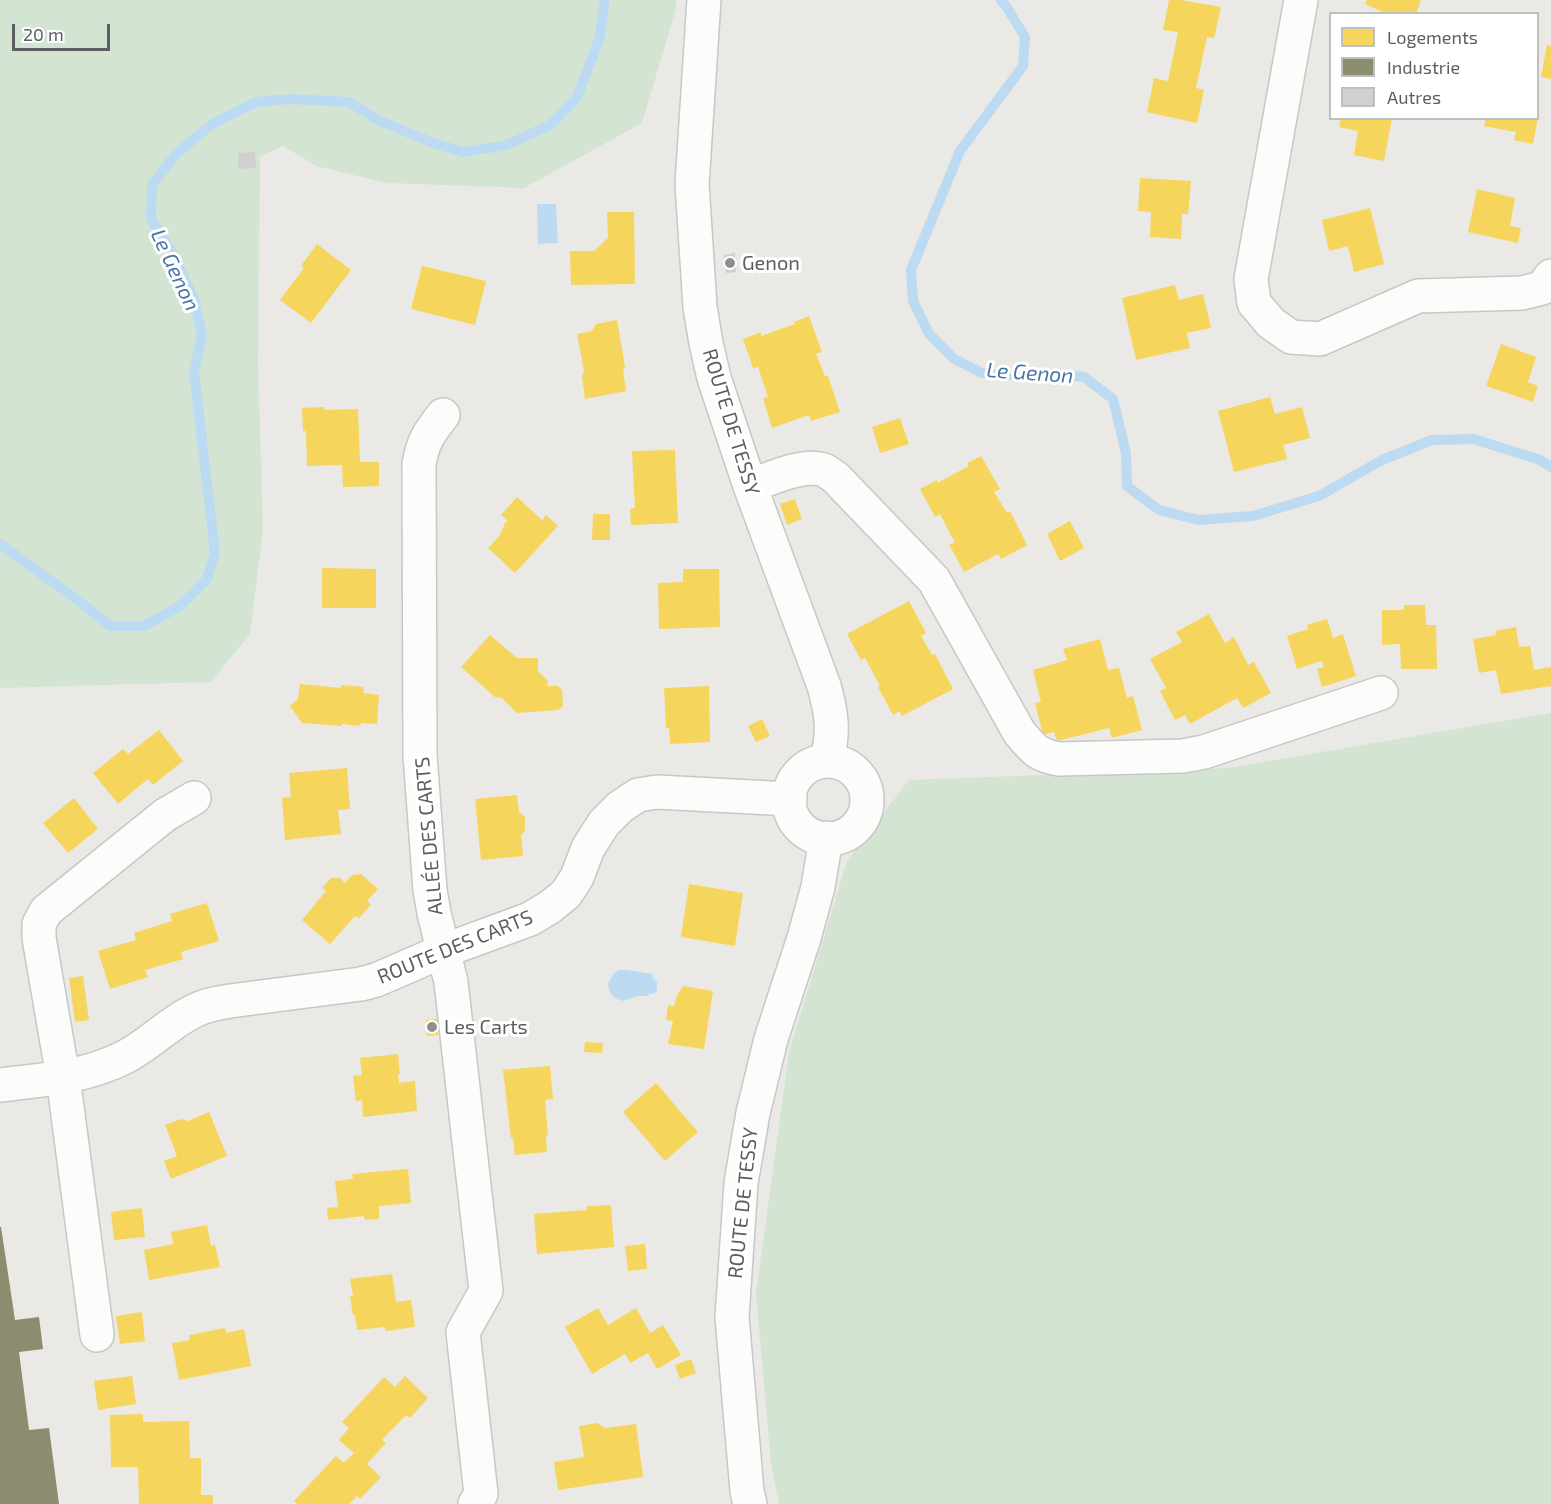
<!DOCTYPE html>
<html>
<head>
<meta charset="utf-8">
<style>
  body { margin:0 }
  #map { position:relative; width:1551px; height:1504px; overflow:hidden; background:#eae9e5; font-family:"Exo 2",sans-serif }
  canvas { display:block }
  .legend { position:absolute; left:1329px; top:12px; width:210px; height:108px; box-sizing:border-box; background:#fff; border:2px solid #bdbfc0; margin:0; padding:8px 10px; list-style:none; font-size:18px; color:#5b5e62 }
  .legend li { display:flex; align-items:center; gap:12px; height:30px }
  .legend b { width:30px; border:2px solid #bdbfc0 }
  .scale { position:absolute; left:12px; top:24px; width:98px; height:27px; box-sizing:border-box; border:3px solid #5b5e62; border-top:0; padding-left:8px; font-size:18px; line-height:21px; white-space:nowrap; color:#5b5e62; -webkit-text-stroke:4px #fff; paint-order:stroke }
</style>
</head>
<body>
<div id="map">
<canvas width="1551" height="1504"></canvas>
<ul class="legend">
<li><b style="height:16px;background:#f6d55c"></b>Logements</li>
<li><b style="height:16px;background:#8c8c6e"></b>Industrie</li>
<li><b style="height:16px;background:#d1d0ce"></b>Autres</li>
</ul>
<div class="scale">20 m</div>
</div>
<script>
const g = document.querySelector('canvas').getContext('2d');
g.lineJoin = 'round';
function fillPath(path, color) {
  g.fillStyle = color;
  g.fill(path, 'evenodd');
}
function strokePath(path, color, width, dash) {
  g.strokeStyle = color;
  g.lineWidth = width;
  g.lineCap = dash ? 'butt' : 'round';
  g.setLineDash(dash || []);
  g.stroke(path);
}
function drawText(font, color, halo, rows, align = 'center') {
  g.font = font + ' "Exo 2",sans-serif';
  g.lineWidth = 6;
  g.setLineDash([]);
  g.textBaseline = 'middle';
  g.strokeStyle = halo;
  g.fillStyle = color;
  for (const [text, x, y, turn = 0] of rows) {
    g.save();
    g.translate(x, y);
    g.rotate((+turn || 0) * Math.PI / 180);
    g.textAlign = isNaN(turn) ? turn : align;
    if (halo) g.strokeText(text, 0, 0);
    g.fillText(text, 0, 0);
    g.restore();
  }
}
const green = new Path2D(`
  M0,0H677L675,12L642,123L524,188L387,183L316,166L283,146L260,157L258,364L263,530L250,634L211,682L0,688Z
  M1551,713V1504H779L771,1463L756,1294L789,1052L847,861L909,780L1227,768Z`);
const water = new Path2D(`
  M537,204H556L558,243L538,244Z
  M619,970H626L653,974L652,977L657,982V990L655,993L649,994V996H637L624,1001C613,999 609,994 608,983L614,973Z`);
const homes = new Path2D(`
  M1169,0H1180L1221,7L1214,38L1207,37L1196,88L1204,90L1197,123L1147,112L1154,78L1168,81L1178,32L1163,30Z
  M1367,0H1421L1416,14H1388L1365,4Z
  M1547,45L1551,46V79L1541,77Z
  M1341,118H1392L1384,161L1354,155L1358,131L1339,127Z
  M1486,118H1538L1533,144L1514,140L1516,132L1484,126Z
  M1140,178L1191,181L1188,214H1182L1181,239L1150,237L1151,212L1138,211Z
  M1477,189L1515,198L1510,226L1521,228L1518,243L1468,232Z
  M1370,208L1384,264L1354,272L1348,246L1329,251L1322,220Z
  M607,212H634L635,284L571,285L570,251H594L608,238Z
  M317,244L351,270L311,323L280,300L304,268L301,266Z
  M422,266L486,281L475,325L411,309Z
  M1175,285L1179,300L1203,294L1211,328L1187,333L1190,348L1136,360L1122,298Z
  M809,316L822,352L816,354L825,376H828L840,412L811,421L809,415L772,428L763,398L768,397L758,367L753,368L743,339L761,332V336L795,324L794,322Z
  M617,320L625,367L623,370L626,391L585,399L582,377L584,371L577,334L592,331L596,324Z
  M1501,344L1536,357L1528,382L1538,386L1533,402L1486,386Z
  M1270,397L1275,414L1302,407L1310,438L1283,445L1287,459L1234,472L1218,411Z
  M324,407V410L358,409L360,462H379V486L343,487L342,465L307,466L306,431H303L302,408Z
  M900,418L909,444L880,453L872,427Z
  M675,450L678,523L631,525L630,509L635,508L632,451Z
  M981,456L1000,489L994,492L1007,513L1010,511L1027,545L1001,559L998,554L964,572L949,544L955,543L940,514L935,517L920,489L937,480V483L969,466L967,463Z
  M517,497L542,520L546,515L558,526L515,573L488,548L500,535L505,523L508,521L501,515Z
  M795,499L802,519L787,525L780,504Z
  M593,514H610V540H592Z
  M1070,521L1084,548L1060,561L1047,534Z
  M322,568L376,569V608H322Z
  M683,569H719L720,627L659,629L658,583L683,582Z
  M909,601L926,633L921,636L932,655L935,654L953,689L902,716L899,711L893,715L878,687L880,686L865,658L861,660L847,634Z
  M1404,605H1425L1426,625H1436L1437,669H1401L1400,644L1382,645V610H1404Z
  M1209,614L1225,643L1234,637L1248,665L1254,662L1271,693L1243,708L1237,698L1190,724L1185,715L1175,720L1160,691L1166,688L1150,659L1182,642L1176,632Z
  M1327,619L1333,638L1343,634L1356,676L1322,687L1317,669L1324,667L1322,661L1297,669L1287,636L1308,629L1307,625Z
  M1516,627L1519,647L1530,646L1534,670L1551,667V686L1501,694L1496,670L1479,673L1473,639L1496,635L1495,631Z
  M490,635L517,658H538V671L548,681L547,686H558L562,690L563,706L558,710L517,713L502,698L495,697L461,667Z
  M1100,639L1108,670L1119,668L1127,698L1133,696L1142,730L1112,738L1109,728L1057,741L1054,732L1043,735L1035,703L1041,702L1033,670L1067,660L1063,649Z
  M300,684L341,688V685L364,687L363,693L379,695L377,724L361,723L360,726L342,724V726L302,723L290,706L298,699Z
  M709,686L710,742L670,744L669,728H666L664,688Z
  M762,719L770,736L756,742L748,726Z
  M159,730L183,761L153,785L148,779L118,804L93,773L123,749L128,754Z
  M347,768L350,809L338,810L341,834L285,840L282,798L291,797L289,773Z
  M517,795L519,812L525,817V830L521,836L523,856L481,860L475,799Z
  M74,798L98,829L68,853L43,823Z
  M361,874L378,889L367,901L371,905L359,918L355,916L330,944L302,920L326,891L322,888L331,878H340L345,883L352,875Z
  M689,884L743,893L735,946L681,937Z
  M207,903L219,941L181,952L183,959L145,970L148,977L110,989L98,951L136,940L134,933L172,921L170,914Z
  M83,976L89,1020L75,1022L69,978Z
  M683,986L713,991L704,1049L668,1044L673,1021L666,1020L668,1005L674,1006L677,995Z
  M437,1019L438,1035L427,1036L426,1020Z
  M585,1042L603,1043L602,1053L584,1052Z
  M398,1054L400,1074H398L399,1083L415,1081L417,1111L363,1117L362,1100L356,1101L353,1076L362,1075L360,1058Z
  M550,1066L553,1099L545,1100L548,1135H546L547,1152L515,1155L513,1138H511L503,1070Z
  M656,1083L698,1132L665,1161L623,1112Z
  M209,1112L227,1156L171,1179L164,1161L177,1156L165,1125L181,1119L188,1121Z
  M408,1169L411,1203L379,1206V1219L365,1220L364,1216L328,1220L327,1208L338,1207L335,1181L353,1179L352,1174Z
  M611,1205L614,1247L537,1254L534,1214L587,1210V1206Z
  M142,1208L145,1237L114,1240L111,1212Z
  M207,1225L211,1246L215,1245L220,1267L149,1280L144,1250L173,1244L171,1232Z
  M645,1244L647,1269L628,1271L625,1246Z
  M392,1274L396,1302L411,1300L415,1327L386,1331L385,1327L357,1330L355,1315H353L350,1296H353L350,1279Z
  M598,1308L608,1325L636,1308L650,1333L663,1325L681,1355L657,1369L648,1353L630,1363L625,1354L592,1374L565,1327Z
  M142,1312L145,1341L120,1344L116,1316Z
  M225,1328L226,1333L244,1329L251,1366L179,1380L172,1343L190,1340L189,1335Z
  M691,1359L696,1373L680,1379L675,1365Z
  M132,1376L136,1404L98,1410L94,1381Z
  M405,1376L428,1398L410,1418L406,1415L382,1440L386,1443L367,1464L381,1477L360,1499L357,1496L349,1504H297L294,1501L336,1456L344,1463L354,1453L339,1440L349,1428L342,1422L384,1377L395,1387Z
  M143,1414V1422L189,1421L190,1458H201V1495H213V1504H139L138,1467H111L110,1415Z
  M597,1423L605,1428L636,1424L643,1477L558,1490L554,1462L584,1457L579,1426Z`);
const industry = new Path2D(`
  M0,1227H1L15,1320L39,1317L43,1349L19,1352L29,1430L49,1428L59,1504H0Z`);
const stream = new Path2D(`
  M1001,0L1006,6L1025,37L1023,66L960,151L911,270L913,301L929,334L954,359L982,373L1003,375L1056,374L1084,377L1113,399L1126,453L1127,486L1159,510L1199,520L1253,516L1319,496L1382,460L1432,440L1474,439L1540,460L1551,467
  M0,544L79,601L110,626H144L180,606L207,579L215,553L194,371L202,335L194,299L173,254L151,219L152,185L176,154L212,124L256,102L290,99L349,102L380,121L431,142L463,152L507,145L550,125L577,97L599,40L605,0`);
const building = new Path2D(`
  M255,152L256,168L238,169V153Z
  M735,253L736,272L726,273L724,255Z`);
const minor = new Path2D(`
  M704,0L692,184L700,307L706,343L714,378L750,486L824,686C832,714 834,732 827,760
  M1301,0L1251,279L1254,303L1271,323L1291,337L1320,339L1418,296L1522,293L1542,288L1551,276
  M443,415C429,433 423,441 419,464L420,755L430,890L434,913L451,982L486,1291L463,1332L481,1494L475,1504
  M750,486C770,479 803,463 824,470C828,472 833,476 836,478L934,580L1019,732C1033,749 1037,755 1059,759L1183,756L1204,752L1381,693
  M789 800a39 39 0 1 1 78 0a39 39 0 1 1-78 0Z
  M0,1085C43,1080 86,1077 125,1057C150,1044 169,1023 194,1011C205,1005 218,1003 230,1001L361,984L376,980L443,951L530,919L550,907L566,894L577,877L588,848L604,823L620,807L638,795L657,792L790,799
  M97,1335L63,1077L39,938V924L46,911L165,815L194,798
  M750,1504L747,1491L732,1317L741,1183L753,1113L771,1039L804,938L818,887L826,838`);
const markers = [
  [730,263,6,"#8d8f90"],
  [432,1027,6,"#8d8f90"]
];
const poiNames = [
  ["Genon",742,263],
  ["Les Carts",444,1027]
];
const streetNames = [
  ["ROUTE DE TESSY",731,422,73],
  ["ALLÉE DES CARTS",429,836,-95],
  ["ROUTE DES CARTS",455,947,-22],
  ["ROUTE DE TESSY",743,1203,-84]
];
const waterNames = [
  ["Le Genon",175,270,65],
  ["Le Genon",1030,373,4]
];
fillPath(green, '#d3e5d2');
fillPath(water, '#bcdaf1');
fillPath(homes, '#f6d55c');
fillPath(industry, '#8c8c6e');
strokePath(stream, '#bcdaf1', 10);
fillPath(building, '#d1d0ce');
strokePath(minor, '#c7c7c7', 36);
strokePath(minor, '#fcfcfb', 33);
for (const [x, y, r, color] of markers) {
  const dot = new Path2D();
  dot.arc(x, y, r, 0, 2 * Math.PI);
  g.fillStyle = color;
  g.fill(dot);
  strokePath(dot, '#fff', 2);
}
drawText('20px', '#5b5e62', '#fff', poiNames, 'left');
drawText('20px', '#5b5e62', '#fff', streetNames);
drawText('italic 21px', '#4874a6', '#fff', waterNames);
</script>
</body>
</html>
